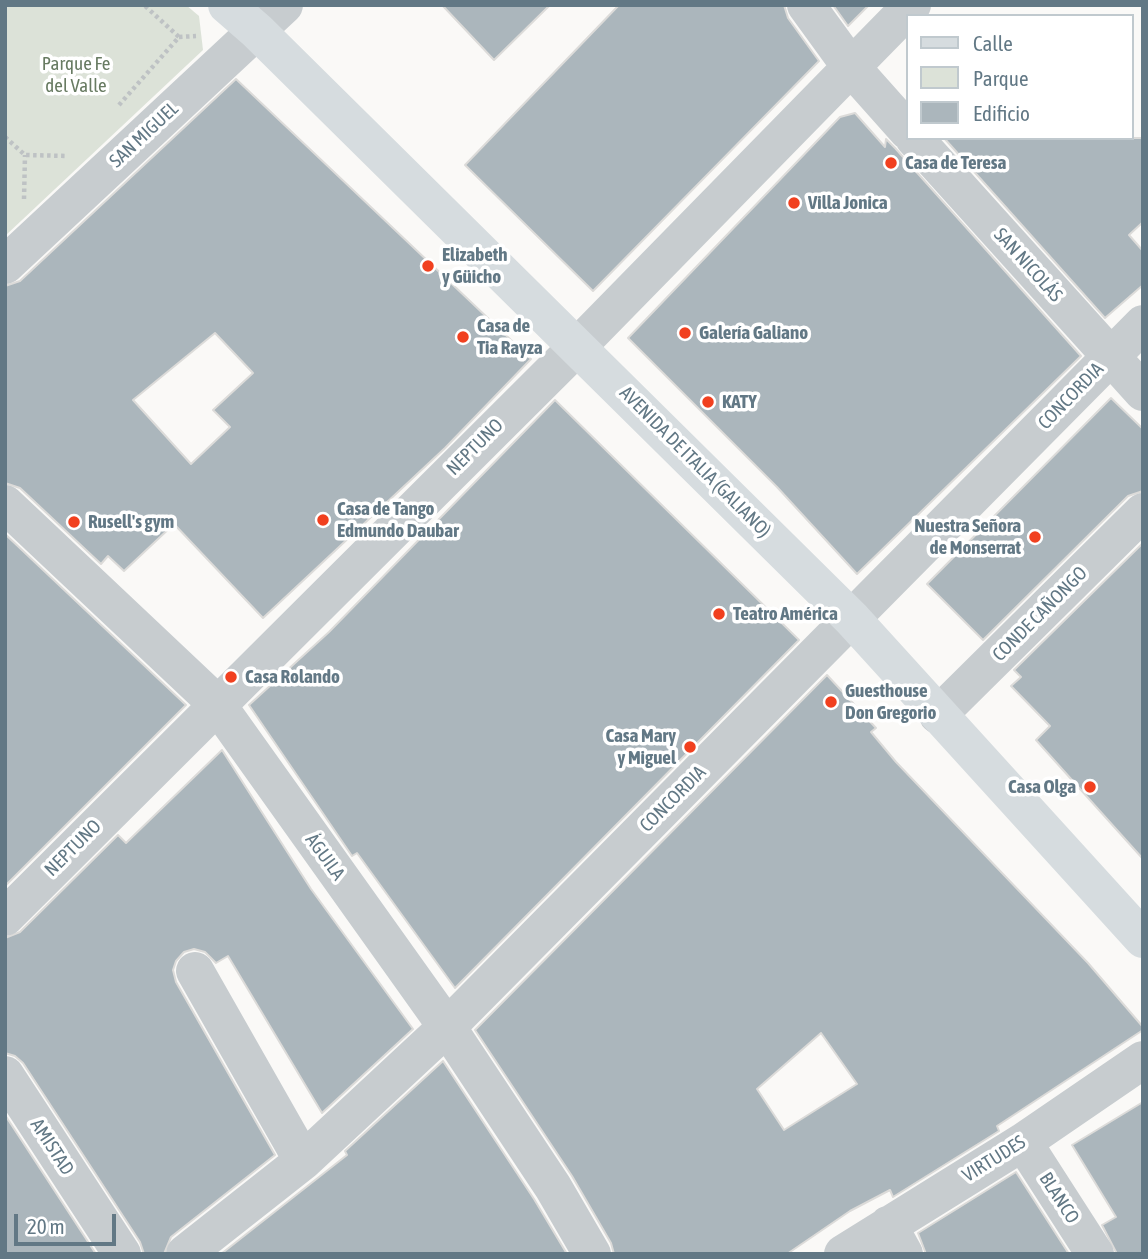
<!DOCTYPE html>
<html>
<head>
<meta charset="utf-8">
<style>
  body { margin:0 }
  #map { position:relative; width:1148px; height:1259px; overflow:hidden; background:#faf9f7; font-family:"Asap Condensed",sans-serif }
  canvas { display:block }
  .frame { position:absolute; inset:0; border:7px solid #627885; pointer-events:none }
  .legend { position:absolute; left:906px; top:14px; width:228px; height:126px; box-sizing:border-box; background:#fff; border:2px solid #c0c9ce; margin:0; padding:9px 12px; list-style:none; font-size:21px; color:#627885 }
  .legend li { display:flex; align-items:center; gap:14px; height:35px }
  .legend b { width:35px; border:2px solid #c0c9ce }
  .scale { position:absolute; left:14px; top:1214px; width:102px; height:32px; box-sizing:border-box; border:4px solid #627885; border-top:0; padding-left:9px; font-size:21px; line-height:24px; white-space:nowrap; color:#627885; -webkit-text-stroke:5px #fff; paint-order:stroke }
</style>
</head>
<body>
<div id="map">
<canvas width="1148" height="1259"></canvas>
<div class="frame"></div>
<ul class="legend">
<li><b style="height:9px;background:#d6dcdf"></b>Calle</li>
<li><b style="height:19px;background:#dce2d8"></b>Parque</li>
<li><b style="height:19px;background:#abb6bc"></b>Edificio</li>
</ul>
<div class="scale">20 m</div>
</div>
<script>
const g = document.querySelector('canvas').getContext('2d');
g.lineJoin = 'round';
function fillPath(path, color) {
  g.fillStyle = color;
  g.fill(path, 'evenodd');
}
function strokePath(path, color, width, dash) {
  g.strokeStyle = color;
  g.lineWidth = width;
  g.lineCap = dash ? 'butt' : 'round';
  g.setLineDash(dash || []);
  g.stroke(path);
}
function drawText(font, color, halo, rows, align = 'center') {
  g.font = font + ' "Asap Condensed",sans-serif';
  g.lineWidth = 7;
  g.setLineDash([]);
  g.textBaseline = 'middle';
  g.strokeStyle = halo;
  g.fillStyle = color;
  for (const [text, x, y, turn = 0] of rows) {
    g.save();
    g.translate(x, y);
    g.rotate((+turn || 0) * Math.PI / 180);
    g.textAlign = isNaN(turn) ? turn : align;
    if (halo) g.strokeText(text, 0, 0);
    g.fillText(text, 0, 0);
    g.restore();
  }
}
const green = new Path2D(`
  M5,5H186L199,16L203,50L5,236Z`);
const building = new Path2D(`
  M442,5H550L494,60Z
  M619,5H784L788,18L819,61L593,291L465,165Z
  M833,5H869L848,26Z
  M236,79L531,359L445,448L263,618L174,524L124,571L108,556L101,564L20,488L5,483V286L20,281ZM215,333L253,373L213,410L230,427L191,464L133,400Z
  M855,113L885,147L886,139L895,148L1081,356L857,574L777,487L628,338L840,117Z
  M944,138H1143V222L1129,235L1143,251V285L1105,318Z
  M1111,398L1143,429V491L1128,496L983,640L927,584Z
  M555,400L799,640L455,988L357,853L352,856L249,705L329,632Z
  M5,534L186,705L5,886Z
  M1143,543V859L1036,740L1050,726L1011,686L1021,677L1014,670Z
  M827,675L876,728L871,732L896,762L1088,963L1143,1027V1030L997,1126L999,1131L893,1197L890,1190L850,1211L787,1254H614L611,1243L572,1176L475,1030ZM821,1033L857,1084L784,1130L757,1089Z
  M222,750L311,889L413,1029L322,1113L228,956L216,963L205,952L194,949L184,952L176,961L173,970L176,982L275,1155L171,1237L164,1254H144L140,1242L23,1063L15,1056L5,1053V938L20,932L118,835L126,843Z
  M443,1061L534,1199L567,1254H221L347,1155L345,1151Z
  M1143,1102V1254H1117L1102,1225L1116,1217L1072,1145Z
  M5,1115L96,1254H5Z
  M1016,1172L1069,1254H926L918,1233Z`);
const path = new Path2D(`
  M179,37L196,36
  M119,105L179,37L144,5
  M5,137L25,155L67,156
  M24,199L25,155`);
const minor = new Path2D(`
  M806,5L851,67L908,131
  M914,138L1143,392
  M5,265L284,5
  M5,504L216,703L447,1027L553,1187L592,1254
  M938,715L1143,512
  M5,917L578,346L912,5
  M195,971L303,1161
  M5,1075L122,1254
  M1023,1142L1095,1254
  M888,1225L904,1254
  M185,1254L303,1161L447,1027L1143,324
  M843,1254L1023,1142L1143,1060`);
const major = new Path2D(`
  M227,5L257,31L852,619L1143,939`);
const markers = [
  [891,163,7,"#f1401f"],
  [794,203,7,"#f1401f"],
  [428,266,7,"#f1401f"],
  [685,333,7,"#f1401f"],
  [463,337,7,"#f1401f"],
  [708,402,7,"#f1401f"],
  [323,520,7,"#f1401f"],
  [74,522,7,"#f1401f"],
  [1035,537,7,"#f1401f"],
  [719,614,7,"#f1401f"],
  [231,677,7,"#f1401f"],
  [831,702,7,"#f1401f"],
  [690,747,7,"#f1401f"],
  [1090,787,7,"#f1401f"]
];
const parkNames = [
  ["Parque Fe",76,64],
  ["del Valle",76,86]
];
const streetNames = [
  ["SAN MIGUEL",144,135,-43],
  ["SAN NICOLÁS",1028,265,48],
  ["CONCORDIA",1071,396,-46],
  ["NEPTUNO",475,447,-45],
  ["AVENIDA DE ITALIA (GALIANO)",695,462,45],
  ["CONDE CAÑONGO",1040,614,-45],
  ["CONCORDIA",673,799,-45],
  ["NEPTUNO",73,848,-45],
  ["ÁGUILA",325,857,54],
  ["AMISTAD",52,1147,57],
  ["VIRTUDES",994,1159,-32],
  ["BLANCO",1059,1198,57]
];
const poiNames = [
  ["Casa de Teresa",905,163],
  ["Villa Jonica",808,203],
  ["Elizabeth",442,255],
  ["y Güicho",442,277],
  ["Casa de",477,326],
  ["Tia Rayza",477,348],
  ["Galería Galiano",699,333],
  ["KATY",722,402],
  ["Casa de Tango",337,509],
  ["Edmundo Daubar",337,531],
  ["Rusell's gym",88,522],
  ["Nuestra Señora",1021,526,"right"],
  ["de Monserrat",1021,548,"right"],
  ["Teatro América",733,614],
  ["Casa Rolando",245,677],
  ["Guesthouse",845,691],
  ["Don Gregorio",845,713],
  ["Casa Mary",676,736,"right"],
  ["y Miguel",676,758,"right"],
  ["Casa Olga",1076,787,"right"]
];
fillPath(green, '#dce2d8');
fillPath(building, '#abb6bc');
strokePath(building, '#dcdbd9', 2);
strokePath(path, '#bec2c4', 4.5, [3.5, 3.5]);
strokePath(minor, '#c7cccf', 38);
strokePath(major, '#d6dcdf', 38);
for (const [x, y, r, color] of markers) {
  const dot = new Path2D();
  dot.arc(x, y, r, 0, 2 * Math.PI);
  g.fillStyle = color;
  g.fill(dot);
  strokePath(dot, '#fff', 2.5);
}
drawText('19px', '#687b62', '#fff', parkNames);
drawText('19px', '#627885', '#fff', streetNames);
drawText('bold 19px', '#627885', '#fff', poiNames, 'left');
</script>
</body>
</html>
